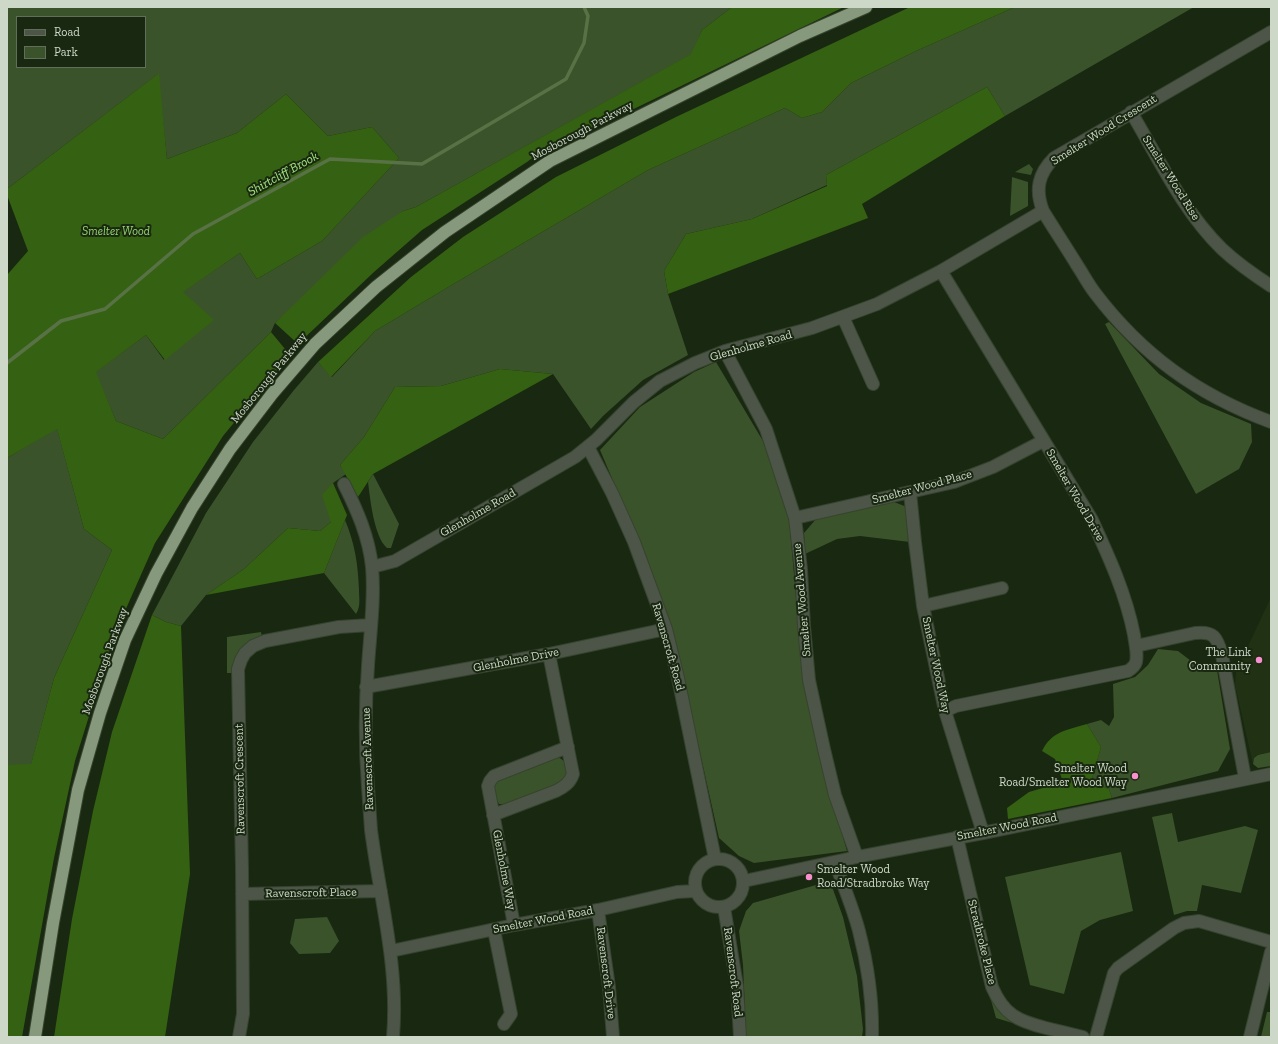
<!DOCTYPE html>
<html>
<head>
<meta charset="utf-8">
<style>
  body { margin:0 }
  #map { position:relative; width:1278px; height:1044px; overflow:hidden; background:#192810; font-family:"Zilla Slab",serif }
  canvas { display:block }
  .frame { position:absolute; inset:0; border:8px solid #ced8c9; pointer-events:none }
  .legend { position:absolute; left:16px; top:16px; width:130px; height:52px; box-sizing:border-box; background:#192810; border:1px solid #616e5a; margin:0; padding:5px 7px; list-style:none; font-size:12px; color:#ced8c9 }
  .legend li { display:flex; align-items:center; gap:8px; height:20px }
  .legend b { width:20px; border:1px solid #616e5a }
</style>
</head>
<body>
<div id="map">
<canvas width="1278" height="1044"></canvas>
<div class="frame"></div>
<ul class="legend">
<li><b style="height:5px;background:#4d5549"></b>Road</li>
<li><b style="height:11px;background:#3a532a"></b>Park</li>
</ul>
</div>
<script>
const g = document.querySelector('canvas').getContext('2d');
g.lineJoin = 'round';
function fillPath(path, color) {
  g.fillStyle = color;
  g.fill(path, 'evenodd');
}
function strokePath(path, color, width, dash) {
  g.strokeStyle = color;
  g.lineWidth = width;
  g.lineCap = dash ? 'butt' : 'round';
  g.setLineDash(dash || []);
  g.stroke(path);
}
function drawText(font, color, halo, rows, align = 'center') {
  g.font = font + ' "Zilla Slab",serif';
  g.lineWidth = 4;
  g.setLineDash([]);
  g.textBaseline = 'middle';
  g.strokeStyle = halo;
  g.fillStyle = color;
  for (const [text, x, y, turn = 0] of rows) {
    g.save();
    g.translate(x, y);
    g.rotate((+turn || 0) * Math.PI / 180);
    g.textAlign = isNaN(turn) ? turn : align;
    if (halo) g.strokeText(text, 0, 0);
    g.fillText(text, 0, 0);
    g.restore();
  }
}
const built = new Path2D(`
  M1271,597V752L1258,755L1254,758L1253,764L1235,685L1236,672Z`);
const green = new Path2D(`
  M7,7H732L702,30L692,54L416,207L403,211L275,323L271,332L163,439L116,421L95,372L146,335L164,360L182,292L240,253L257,279L322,241L399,158L372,127L328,136L286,94L237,133L167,159L158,74L7,189ZM17,17H145V67H17Z
  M1015,7H1194L1005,116L987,87L826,175L827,185L752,219L686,234L664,271L668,294L688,355L643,380L603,416L591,429L553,374L500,369L441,386L395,387L364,437L340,465L346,474L333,483L331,522L320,531L288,528L244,569L206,595L181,626L166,622L152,615L206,513L253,442L294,390L318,362L332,377L375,331L450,286L648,170L785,108L802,118L822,112L851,83L916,51Z
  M1029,164L1033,169L1031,175L1015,172Z
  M1012,177L1028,182V206L1010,216Z
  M1109,322L1159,374L1201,403L1251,424L1252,442L1239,469L1196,494L1105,324Z
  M716,362L763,441L789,517L800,643L817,747L847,851L754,863L739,856L719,838L682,672L647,561L600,450L640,407L694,372Z
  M57,428L84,529L112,550L54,678L31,765H7V458Z
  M373,474L399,524L391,548H387C374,537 370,498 368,482Z
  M894,502L907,507L910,542L860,536L837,539L805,554L804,533L816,519Z
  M345,520C355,544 358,564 359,590C359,599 361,606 356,614L324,573Z
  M261,632L262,637L232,673H227V637Z
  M1158,649L1178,651L1203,670L1216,664L1230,749L1218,771L1112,798L1109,789L1091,782L1101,747L1087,724L1101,720L1109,726L1114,717L1113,684L1135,677L1148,665Z
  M1271,752V766L1258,768L1253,764L1254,758L1258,755Z
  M557,757C566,760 567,765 568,774L561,783L508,804H499L496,799L494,783L495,781Z
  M1172,813L1178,842L1245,826L1258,830L1241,893L1202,885L1197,911H1187L1174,915L1152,817Z
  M1121,852L1133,911L1100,920L1081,931L1064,994L1030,985L1005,877Z
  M830,881L843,917L857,976L863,1029L862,1037H746L743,965L739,931L746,911L753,903Z
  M327,917L339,941L330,953L299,954L290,943L295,919Z
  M989,993L1019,1025L996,1018Z
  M1267,1012H1271V1037H1261Z`);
const forest = new Path2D(`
  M732,7H844L578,136L552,143L527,162L422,230L374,272L298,344L275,323L363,237L403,211L416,207L691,54L702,30Z
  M910,7H1015L916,51L851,83L822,112L802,118L785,108L648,170L450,286L375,331L331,377L318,362L411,277L463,237L556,177L678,116Z
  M159,73L167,159L237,133L286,94L328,136L372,127L399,158L322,241L257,279L240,253L183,292L214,320L165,360L146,335L96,372L116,421L163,439L271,332L290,355L223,436L155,543L114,636L75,761L54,858L22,1037H7V765L31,764L54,678L112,550L84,529L57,429L7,458V275L28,251L7,195V189Z
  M987,87L1005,116L862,204L868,218L668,294L664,271L686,234L752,219L827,186L826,175Z
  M500,369L553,374L373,474L358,497L340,465L364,437L395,387L441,386Z
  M333,483L347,515L324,573L206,595L244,569L288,528L320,531L331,522L322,495Z
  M152,615L166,622L181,626L190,874L165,1037H54L72,919L93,811L112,732Z
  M1087,724L1101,747L1091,782L1109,789L1112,798L1008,819L1007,808L1029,792L1063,782L1055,759L1042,751C1052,731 1067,730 1087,724Z`);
const stream = new Path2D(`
  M7,363L61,321L105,309L193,234L330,159L422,164L566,79L584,43L588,16L584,7`);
const street = new Path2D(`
  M1271,32L1054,158C1038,174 1035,190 1043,211C1054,229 1066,247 1077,265C1083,274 1088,284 1095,293C1142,355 1198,395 1271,422
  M1131,112C1159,159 1183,211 1222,249C1237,263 1254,275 1271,286
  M941,271L1092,520C1109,557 1126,594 1134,635C1135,643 1138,654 1136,662C1135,666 1131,669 1128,671L956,706L945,711
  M843,317L873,384
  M725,351L766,429L795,518L801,569L804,626L809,680L824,749L835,795L857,857
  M588,447L612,493L634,542L666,629L678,678L715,859
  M344,484C357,510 369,537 372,567C375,599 370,634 368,666C365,706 365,747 368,787C369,801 370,816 371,830C380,899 399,967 393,1037
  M910,492L915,542L923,606L945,711L983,833
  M795,518L954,482L993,467L1043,441
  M372,567L395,561L575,457L596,440L634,402L660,381L695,363L725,351L812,328L877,304L941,271L1043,211
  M923,606L1002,588
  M1136,646L1195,633C1214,631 1217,637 1222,655L1245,778
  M366,687L549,654L666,629
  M493,815L556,791C564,787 570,783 573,774L549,654
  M957,837L992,987C1004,1015 1018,1021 1046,1028C1059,1031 1071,1034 1083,1037
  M695 883a24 24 0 1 1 48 0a24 24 0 1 1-48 0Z
  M835,862C843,885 853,908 859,931C868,966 873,1001 872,1037
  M744,881L857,857L983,833L1271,774
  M242,894L381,891
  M724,907L737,986L740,1037
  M598,910L609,987L613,1037
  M514,925L488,786L490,781L494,776L568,747
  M494,930L511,1014L504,1024
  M391,951L514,925L598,910L677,892L695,891
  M239,1037L243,1014L242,868L238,669L241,660L245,653L253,646L265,641L339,627L370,625
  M1096,1037L1114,973L1118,968L1174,928L1184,923L1199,921L1271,942
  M1250,1037L1271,952`);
const highway = new Path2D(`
  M35,1037L53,923L78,790L100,713L125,640L156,574L192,508L230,449L272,394L315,344L376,287L445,232L550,161L800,36L866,7`);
const markers = [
  [1259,660,4,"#f790cd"],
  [1135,776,4,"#f790cd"],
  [809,877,4,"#f790cd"]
];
const streetNames = [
  ["Smelter Wood Crescent",1104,130,-32],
  ["Mosborough Parkway",582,131,-28],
  ["Smelter Wood Rise",1171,178,58],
  ["Glenholme Road",751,346,-16],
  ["Mosborough Parkway",269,378,-51],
  ["Smelter Wood Place",922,487,-15],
  ["Smelter Wood Drive",1075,495,60],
  ["Glenholme Road",478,513,-30],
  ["Smelter Wood Avenue",802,600,-95],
  ["Ravenscroft Road",668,647,74],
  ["Glenholme Drive",516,660,-11],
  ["Mosborough Parkway",105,661,-70],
  ["Smelter Wood Way",936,665,78],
  ["Ravenscroft Avenue",368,759,-92],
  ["Ravenscroft Crescent",240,779,-91],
  ["Smelter Wood Road",1007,827,-11],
  ["Glenholme Way",504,870,79],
  ["Ravenscroft Place",311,893,-1],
  ["Smelter Wood Road",543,920,-11],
  ["Stradbroke Place",982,942,76],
  ["Ravenscroft Road",733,972,83],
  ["Ravenscroft Drive",606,973,83]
];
const parkNames = [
  ["Smelter Wood",116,232]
];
const poiNames = [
  ["The Link",1251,653],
  ["Community",1251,667],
  ["Smelter Wood",1127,769],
  ["Road/Smelter Wood Way",1127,783],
  ["Smelter Wood",817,870,"left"],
  ["Road/Stradbroke Way",817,884,"left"]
];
const waterNames = [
  ["Shirtcliff Brook",283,174,-29]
];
fillPath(built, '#203114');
fillPath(green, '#3a532a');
fillPath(forest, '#356113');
strokePath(stream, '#587245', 3.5);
strokePath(street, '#36442e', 14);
strokePath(highway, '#36442e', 14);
strokePath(street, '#4d5549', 12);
strokePath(highway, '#87997d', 12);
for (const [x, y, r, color] of markers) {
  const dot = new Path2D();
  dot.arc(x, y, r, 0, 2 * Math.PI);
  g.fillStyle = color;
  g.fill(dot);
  strokePath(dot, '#192810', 1.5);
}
drawText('12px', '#ced8c9', '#192810', streetNames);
drawText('italic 12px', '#96d571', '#192810', parkNames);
drawText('12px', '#ced8c9', '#192810', poiNames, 'right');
drawText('italic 13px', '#a5e580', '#192810', waterNames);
</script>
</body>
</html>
